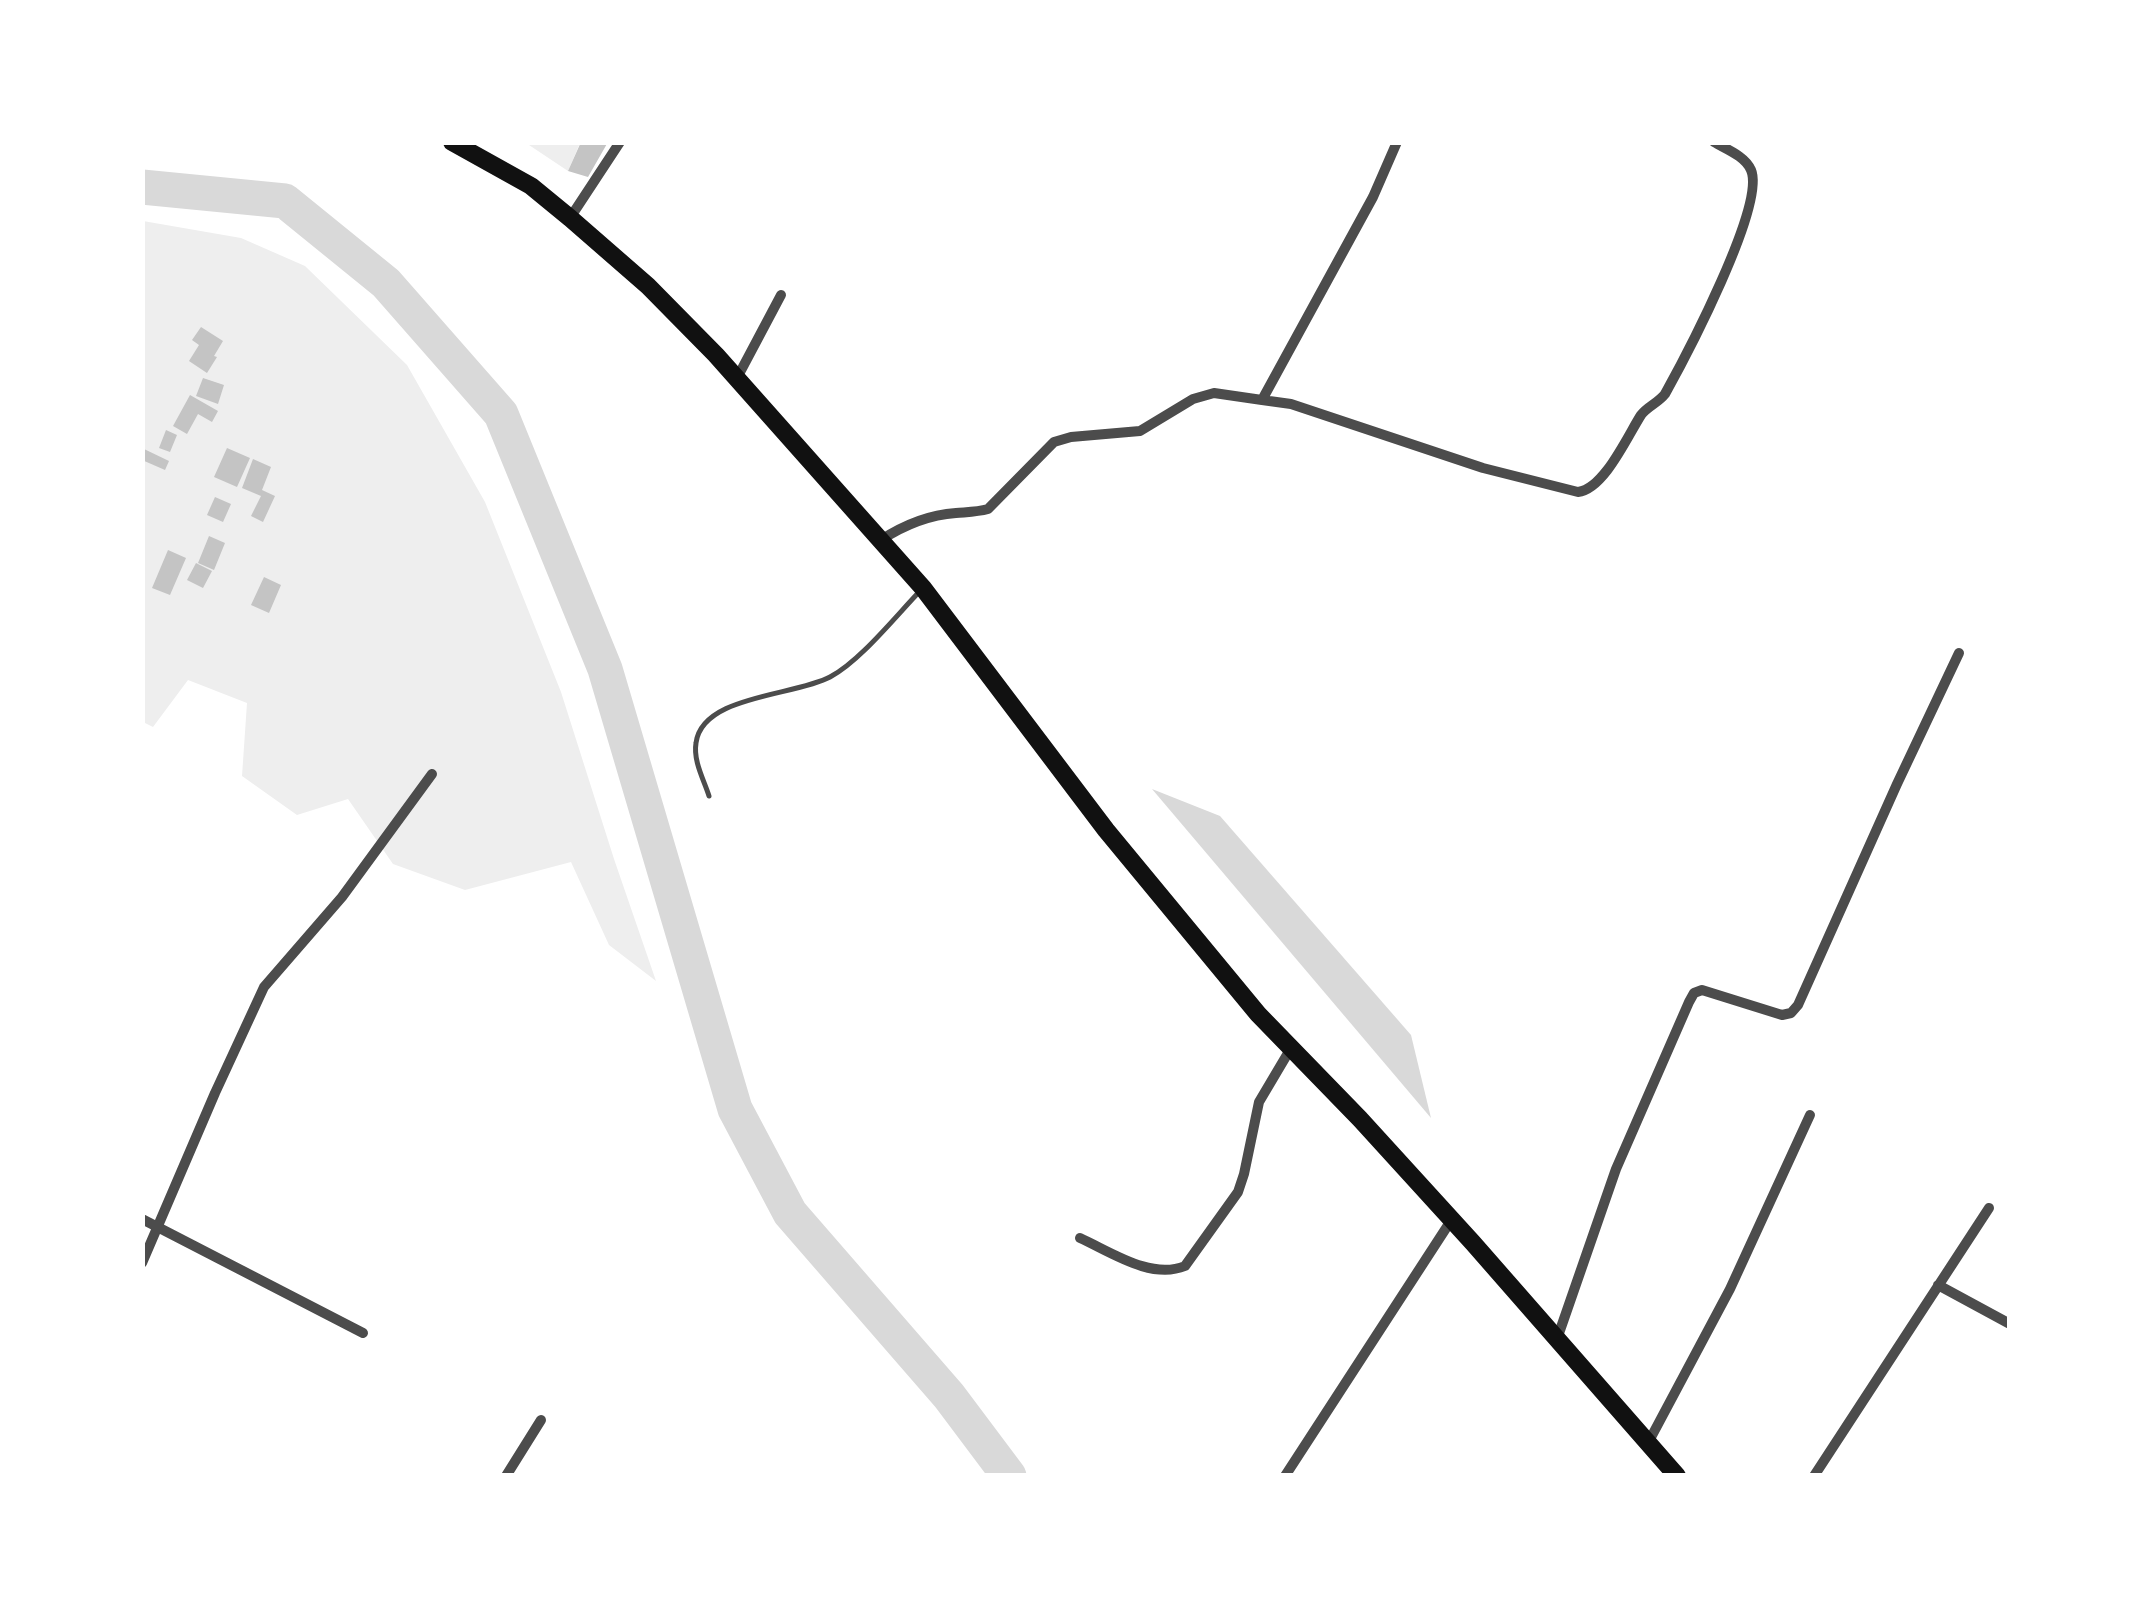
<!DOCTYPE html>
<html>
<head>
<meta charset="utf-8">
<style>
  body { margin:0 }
  #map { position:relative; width:2152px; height:1618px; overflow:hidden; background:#fff; font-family:"Exo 2",sans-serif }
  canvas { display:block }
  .frame { position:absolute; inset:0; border:145px solid #fff; pointer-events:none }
</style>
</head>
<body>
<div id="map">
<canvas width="2152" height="1618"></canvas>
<div class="frame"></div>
</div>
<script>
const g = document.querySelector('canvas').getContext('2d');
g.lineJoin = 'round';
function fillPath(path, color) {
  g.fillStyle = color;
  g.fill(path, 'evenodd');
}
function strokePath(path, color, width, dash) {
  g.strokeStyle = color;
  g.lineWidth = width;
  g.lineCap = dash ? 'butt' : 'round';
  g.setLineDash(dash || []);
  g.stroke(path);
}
const green = new Path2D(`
  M526,143L580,142V143L568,171Z
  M143,221L241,238L305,266L407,365L485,502L561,692L614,859L656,981L609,945L571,862L465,890L393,864L348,799L297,815L242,776L247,703L188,680L153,727L143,722Z`);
const water = new Path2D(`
  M1152,789L1220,816L1411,1035L1431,1118Z`);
const river = new Path2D(`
  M142,187L285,201L386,283L501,414L605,669L735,1109L790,1213L949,1396L1009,1476`);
const building = new Path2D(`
  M581,142H608L588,177L568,171Z
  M201,327L223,341L214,356L217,357L207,373L189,361L199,345L192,340Z
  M203,378L224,385L218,404L196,396Z
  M190,395L218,411L212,422L198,414L187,434L173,426Z
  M166,430L177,435L170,452L159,448Z
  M227,448L250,458L237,487L214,477Z
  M144,449L169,461L165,470L142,460Z
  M253,459L271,467L262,490L275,496L263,522L251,516L261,496L242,488Z
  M215,497L231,504L223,522L207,515Z
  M209,536L225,543L214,570L198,563Z
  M168,550L186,558L170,595L152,588Z
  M196,563L212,571L203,588L187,580Z
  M264,577L281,585L269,613L251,605Z`);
const service = new Path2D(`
  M709,796C704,780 693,761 696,743C702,695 795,696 830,677C860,661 895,617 920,591`);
const minor = new Path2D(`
  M570,218L620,142
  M737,378L781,295
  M1262,400L1291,404L1483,468L1578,492C1604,489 1627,437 1641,415C1648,406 1658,403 1665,394C1685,358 1766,205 1751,170C1745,156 1726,149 1714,142
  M881,540C904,525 927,515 956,513C967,512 977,512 988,509L1054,442L1071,437L1140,431L1193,399L1214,393L1262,400L1373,197L1397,142
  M142,1219L363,1333
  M1080,1238C1111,1252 1151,1280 1185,1266L1238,1192L1244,1174L1259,1102L1291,1048
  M142,1263L215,1093L264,987L342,897L432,774
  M1938,1285L2010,1324
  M1557,1339L1616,1169L1689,1002L1694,993L1702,990L1782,1015L1791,1013L1798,1005L1897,784L1959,653
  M1648,1443L1730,1289L1810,1115
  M506,1476L541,1420
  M1285,1476L1452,1219
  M1814,1476L1989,1208`);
const trunk = new Path2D(`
  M452,142L531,186L570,218L648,286L716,355L923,588L1106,830L1258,1014L1360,1119L1473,1243L1677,1476`);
fillPath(green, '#eee');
fillPath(water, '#d9d9d9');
strokePath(river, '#d9d9d9', 35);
fillPath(building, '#c4c4c4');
strokePath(service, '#4c4c4c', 5);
strokePath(minor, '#4c4c4c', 10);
strokePath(trunk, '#111', 18);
</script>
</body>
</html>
